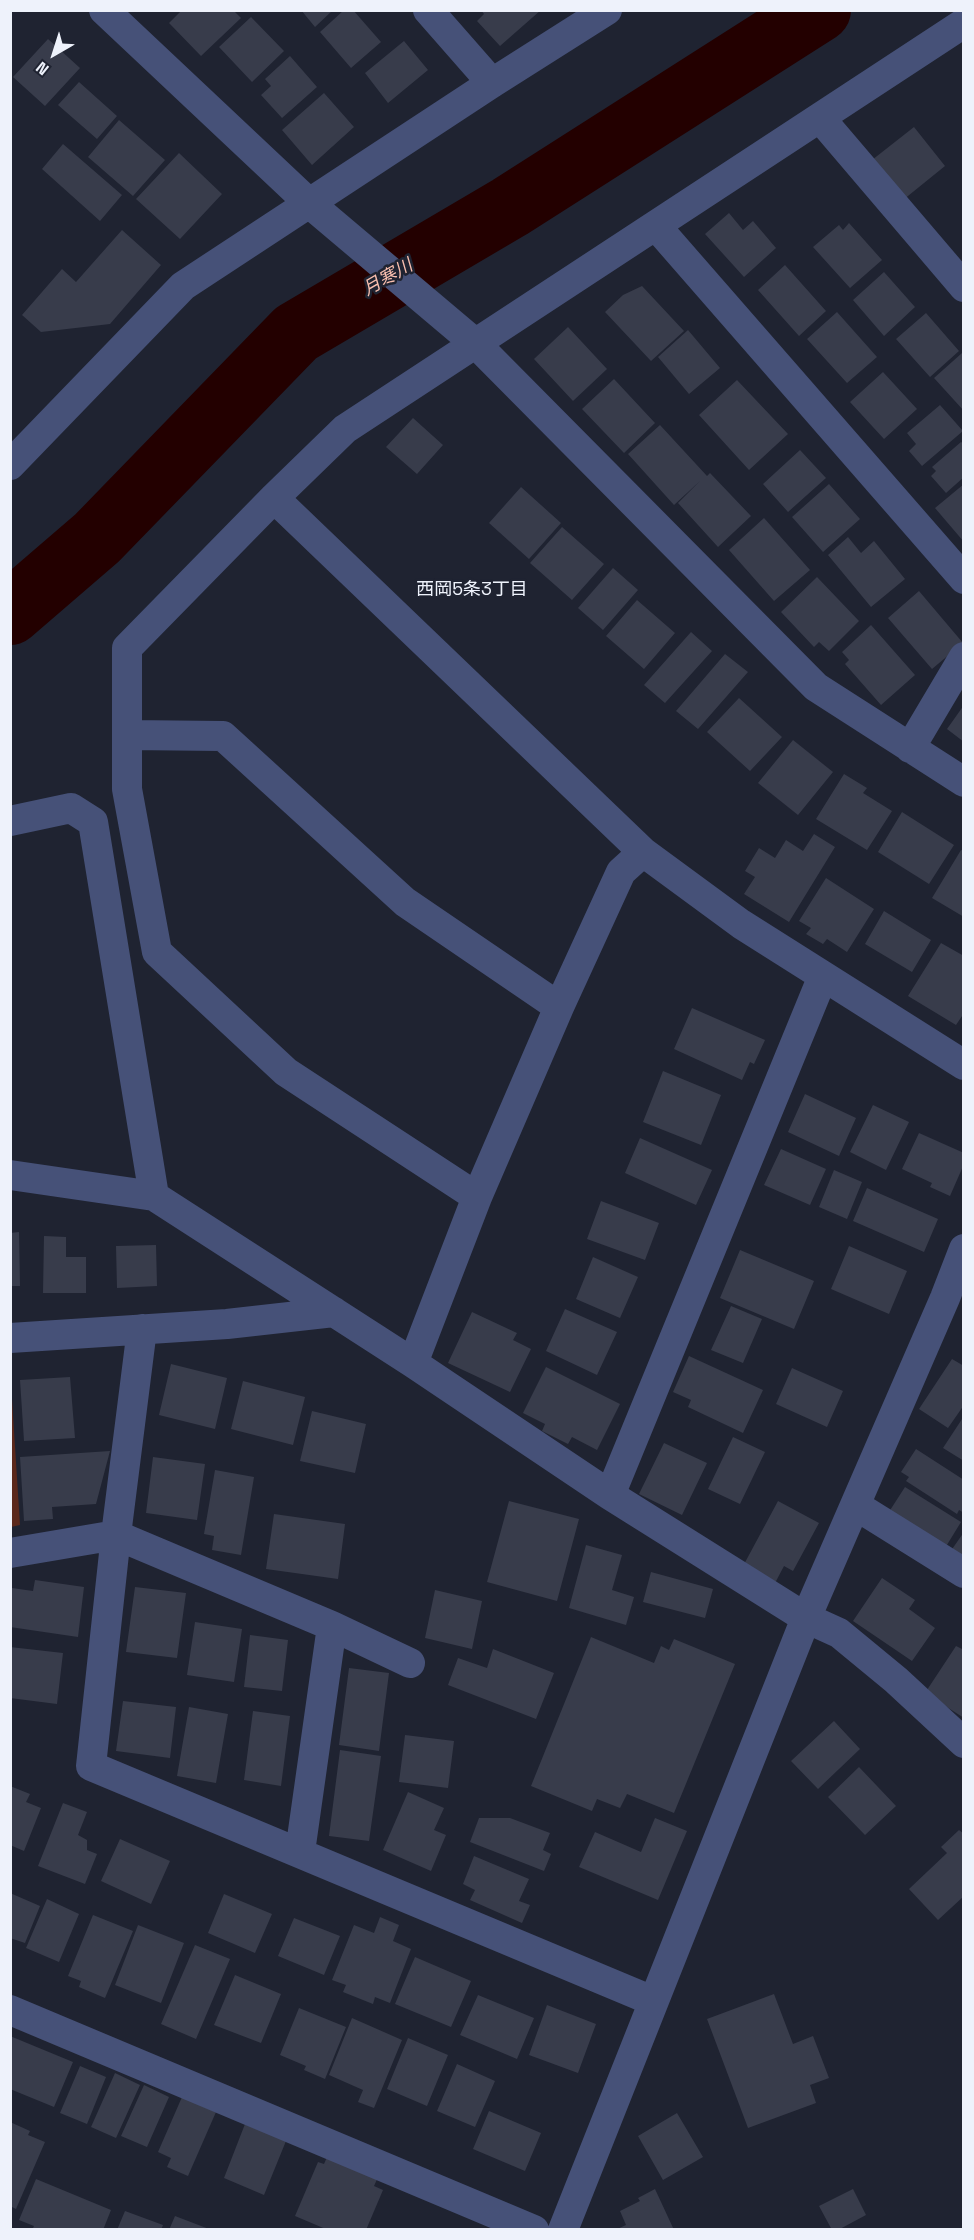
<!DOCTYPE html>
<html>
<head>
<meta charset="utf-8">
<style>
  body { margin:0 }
  #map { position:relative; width:974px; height:2240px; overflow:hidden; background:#1f2331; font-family:"Space Grotesk",sans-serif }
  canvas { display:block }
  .frame { position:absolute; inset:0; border:12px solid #eef2fb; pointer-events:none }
  .north { position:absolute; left:24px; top:24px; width:60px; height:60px; -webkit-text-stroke:4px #1f2331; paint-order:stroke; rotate:219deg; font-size:16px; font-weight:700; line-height:24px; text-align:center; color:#eef2fb }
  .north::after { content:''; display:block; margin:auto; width:21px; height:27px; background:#eef2fb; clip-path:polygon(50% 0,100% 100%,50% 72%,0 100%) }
</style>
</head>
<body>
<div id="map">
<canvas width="974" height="2240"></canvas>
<div class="frame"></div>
<div class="north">N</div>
</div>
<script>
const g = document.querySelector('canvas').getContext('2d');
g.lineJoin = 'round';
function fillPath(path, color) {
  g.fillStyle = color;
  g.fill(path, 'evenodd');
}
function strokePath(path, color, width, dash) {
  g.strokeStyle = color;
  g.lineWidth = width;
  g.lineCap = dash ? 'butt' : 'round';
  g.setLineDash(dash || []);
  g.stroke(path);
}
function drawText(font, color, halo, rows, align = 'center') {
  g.font = font + ' "Space Grotesk","Noto Sans JP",sans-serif';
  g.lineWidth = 5;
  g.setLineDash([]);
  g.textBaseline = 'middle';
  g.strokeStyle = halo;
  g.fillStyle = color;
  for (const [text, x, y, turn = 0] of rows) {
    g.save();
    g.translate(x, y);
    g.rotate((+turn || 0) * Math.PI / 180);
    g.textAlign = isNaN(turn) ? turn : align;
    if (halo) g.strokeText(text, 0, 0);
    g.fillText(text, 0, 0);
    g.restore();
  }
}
const green = new Path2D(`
  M10,1368L20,1525L11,1527H10Z`);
const river = new Path2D(`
  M10,613L97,538L296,333L510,207L819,10`);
const building = new Path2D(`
  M182,10H233L241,18L201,56L169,23Z
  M301,10H333L315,27Z
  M344,10H353L381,42L351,68L320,32Z
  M481,10H541L500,46L477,21L484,14Z
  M251,17L284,51L252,82L219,47Z
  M48,39L80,68L45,106L13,77Z
  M404,41L428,70L388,103L365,73Z
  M290,56L317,87L282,118L261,95L271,86L265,79Z
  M79,82L117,116L97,139L58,105Z
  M324,93L354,127L312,165L282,130Z
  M119,120L165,160L133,196L88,157Z
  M914,127L945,166L903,200L872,160Z
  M63,144L122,195L100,221L42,169Z
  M179,153L222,194L180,239L136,199Z
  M729,213L743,230L753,221L776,248L744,277L705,234Z
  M849,223L882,260L850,288L813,247L839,225L843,230Z
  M122,230L161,265L110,324L41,332L22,315L62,269L76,282Z
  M785,265L826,311L799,336L758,290Z
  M884,272L915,307L884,336L853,300Z
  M642,286L684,331L651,361L605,312L623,295Z
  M837,312L877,357L847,383L807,339Z
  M926,313L959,351L930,377L896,339Z
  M568,327L607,369L573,401L534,359Z
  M688,330L720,368L689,394L658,357Z
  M962,353L964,355V411L934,378Z
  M883,372L917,409L884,439L850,402Z
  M614,379L655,423L624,453L582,409Z
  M737,380L788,434L749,470L699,415Z
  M940,405L963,431L922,466L909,451L916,444L907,433Z
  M413,418L443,445L417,474L386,447Z
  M660,425L707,476L710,473L751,516L718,547L678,503L700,481L674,505L628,454Z
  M961,442L964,444V477L946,493L931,476L936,471L932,467Z
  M800,450L826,478L788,512L763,484Z
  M829,484L860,519L823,552L792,517Z
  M964,484V542L935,508Z
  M521,487L561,523L529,559L489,523Z
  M764,518L810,570L774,601L729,550Z
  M562,527L604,564L572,600L530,563Z
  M848,537L861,553L874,541L905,579L871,607L828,555Z
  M613,568L638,590L603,630L578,608Z
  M817,577L859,621L829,651L819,642L814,647L781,612Z
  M919,591L963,643L932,669L888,618Z
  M637,600L675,633L644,669L606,636Z
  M871,625L915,675L881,705L845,664L849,660L842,652Z
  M691,632L712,651L665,703L644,685Z
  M725,654L748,672L698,729L676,711Z
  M739,698L782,737L750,771L707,732Z
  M964,705V742L947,729Z
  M793,740L833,772L798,815L758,783Z
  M844,774L867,788L863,793L892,811L867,850L816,819Z
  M902,812L954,845L929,884L878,852Z
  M814,834L835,847L789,922L744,894L755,877L745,871L759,848L775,858L786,840L803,851Z
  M961,850L964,851V917L932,898Z
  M826,878L874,909L847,952L827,939L823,944L806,934L811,928L799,921Z
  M884,911L931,940L912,972L865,944Z
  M941,943L964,956V1013L956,1025L908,996Z
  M692,1008L765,1040L754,1064L750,1062L742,1080L674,1049Z
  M663,1071L721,1095L701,1145L643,1122Z
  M805,1094L856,1118L839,1156L788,1132Z
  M873,1105L909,1122L886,1170L850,1152Z
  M919,1133L964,1153V1164L950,1196L930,1187L932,1183L902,1169Z
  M640,1138L712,1170L696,1205L625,1173Z
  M781,1149L826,1169L810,1205L764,1185Z
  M834,1170L862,1182L847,1219L819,1207Z
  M867,1188L938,1219L924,1252L853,1221Z
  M601,1201L659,1223L645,1260L587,1239Z
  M19,1232L20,1286H10V1233Z
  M44,1236L66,1237V1257H86V1293H43Z
  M156,1245L157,1286L117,1288L116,1246Z
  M849,1246L907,1271L889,1314L831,1289Z
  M740,1250L814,1281L794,1329L720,1298Z
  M593,1257L638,1277L620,1318L576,1299Z
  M731,1306L762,1319L743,1363L711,1350Z
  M565,1309L617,1332L597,1375L546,1351Z
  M472,1312L517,1333L513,1340L531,1349L510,1392L448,1363Z
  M689,1356L763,1390L743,1433L688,1407L691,1400L673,1392Z
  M952,1359L964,1366V1405L948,1428L919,1409Z
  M171,1364L227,1378L215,1429L159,1415Z
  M546,1367L620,1404L597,1450L572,1437L568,1444L542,1431L545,1424L523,1413Z
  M792,1368L843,1391L827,1427L776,1404Z
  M70,1377L75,1438L24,1441L20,1380Z
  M243,1381L305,1397L293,1445L231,1429Z
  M312,1411L366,1424L355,1473L300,1461Z
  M964,1416V1461L943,1448Z
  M733,1437L765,1452L740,1504L708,1489Z
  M664,1443L707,1463L682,1515L639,1494Z
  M916,1449L964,1480V1513L959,1510L957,1514L906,1481L909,1477L901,1472Z
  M110,1451L96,1504L52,1507L53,1519L24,1521L20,1457Z
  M153,1457L205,1464L197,1520L146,1513Z
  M215,1470L254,1477L241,1555L212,1550L214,1536L204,1534Z
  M905,1487L961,1522L942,1553L885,1518Z
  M509,1501L579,1519L557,1601L487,1582Z
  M778,1501L819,1523L793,1571L784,1566L774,1585L742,1568Z
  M274,1514L345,1524L338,1579L266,1569Z
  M964,1532V1565L948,1555Z
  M586,1545L622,1555L612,1590L634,1597L626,1625L569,1608Z
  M651,1572L713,1589L705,1618L643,1602Z
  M882,1578L915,1600L909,1609L935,1628L912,1661L853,1621Z
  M35,1580L84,1587L78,1637L10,1627L12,1588L33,1591Z
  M135,1587L186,1593L177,1658L126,1652Z
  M435,1590L482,1601L472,1649L425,1638Z
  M195,1622L242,1629L234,1682L187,1675Z
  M250,1635L288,1640L282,1691L244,1687Z
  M591,1637L654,1663L661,1646L669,1650L674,1639L735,1664L674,1813L627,1794L620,1808L597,1799L592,1811L531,1786Z
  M956,1646L964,1650V1718L925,1693Z
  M10,1647L63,1653L57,1704L10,1698Z
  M493,1649L554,1673L536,1719L448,1685L458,1658L487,1668Z
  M349,1668L389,1673L379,1751L339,1745Z
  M123,1701L176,1707L170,1758L116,1751Z
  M189,1707L228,1714L216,1783L177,1776Z
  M253,1711L290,1716L281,1786L244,1780Z
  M834,1721L860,1749L818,1789L791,1761Z
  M405,1735L454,1741L448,1788L399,1782Z
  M340,1750L381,1756L369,1841L329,1836Z
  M859,1767L896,1806L865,1835L828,1797Z
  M10,1786L30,1794L26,1802L41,1808L24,1851L10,1845Z
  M408,1792L444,1808L434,1830L446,1835L431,1871L383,1850Z
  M63,1803L87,1812L78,1835L87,1840V1850L97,1854L85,1884L38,1866Z
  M479,1818H510L550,1833L543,1850L551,1854L544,1871L470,1842Z
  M655,1818L687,1831L658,1900L579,1867L595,1832L641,1852Z
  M959,1830L964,1834V1896L938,1920L909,1889L947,1853L941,1847Z
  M120,1839L170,1861L151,1904L101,1881Z
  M474,1856L529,1879L519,1901L530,1905L522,1923L470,1900L475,1890L463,1884Z
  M10,1893L40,1906L25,1943L10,1938Z
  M224,1894L272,1914L255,1953L208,1933Z
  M47,1899L79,1914L59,1962L26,1948Z
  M93,1915L133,1931L105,1998L79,1987L81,1981L68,1976Z
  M380,1917L399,1925L393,1941L411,1949L390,2003L375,1997L373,2004L343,1992L346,1985L332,1980L354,1925L374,1933Z
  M294,1918L340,1936L324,1975L278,1956Z
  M138,1925L184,1943L161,2003L115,1985Z
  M195,1945L230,1959L196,2039L161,2024Z
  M415,1957L471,1981L451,2027L395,2004Z
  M235,1975L281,1994L261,2043L214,2025Z
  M774,1994L793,2044L813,2036L829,2078L810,2085L816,2103L748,2128L707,2019Z
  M478,1995L534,2018L517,2059L460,2035Z
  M547,2005L596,2024L578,2073L529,2055Z
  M299,2008L346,2027L325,2079L304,2070L306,2066L280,2055Z
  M352,2018L402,2040L374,2108L358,2102L363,2090L329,2075Z
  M10,2036L73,2062L54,2107L10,2089Z
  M408,2038L448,2055L427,2106L387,2089Z
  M457,2064L495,2081L475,2127L437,2111Z
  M80,2066L106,2077L87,2124L60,2113Z
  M115,2073L140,2085L116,2138L91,2127Z
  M144,2085L169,2097L147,2147L121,2136Z
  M182,2097L216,2112L188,2176L167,2167L171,2158L158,2152Z
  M489,2111L541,2133L525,2171L473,2149Z
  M677,2113L703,2157L663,2180L638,2136Z
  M10,2122L30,2131L28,2135L45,2142L16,2209L10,2206Z
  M245,2124L286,2141L264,2195L224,2178Z
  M327,2157L379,2175L374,2186L383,2190L366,2230H328L295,2216L318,2162L324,2164Z
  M36,2179L111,2210L103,2230H32L34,2226L19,2220Z
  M655,2189L674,2230H615L626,2225L620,2211L640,2201L638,2198Z
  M853,2189L866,2215L838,2230H832L819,2206Z
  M125,2211L163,2225L161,2230H117Z
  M175,2216L209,2229V2230H169Z`);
const minor = new Path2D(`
  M104,10L309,203L476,344L816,687L964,782
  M428,10L492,83
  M820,118L964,287
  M656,226L964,579
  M10,465L183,286L492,83L607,10
  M274,498L643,852L741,924L964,1065
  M128,735L223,736L405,902L559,1007
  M910,748L964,657
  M10,821L71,808L93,822L154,1196
  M10,1175L154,1196L413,1363L610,1495L806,1618L839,1633L896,1680L964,1743
  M477,1197L286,1072L157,952L127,789V648L274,498L345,429L964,23
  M142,1329L116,1535L91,1766L653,2001
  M10,1338L227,1324L334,1312
  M413,1363L477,1197L559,1007L621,872L643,852
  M610,1495L823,976
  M855,1505L964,1573
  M10,1553L116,1535L332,1626L410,1663
  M300,1852L332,1626
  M10,2010L534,2230
  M563,2230L806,1618L945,1298L964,1249`);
const waterNames = [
  ["月寒川",388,278,-30]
];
const neighbourhoodNames = [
  ["西岡5条3丁目",472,590]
];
fillPath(green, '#5b281b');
strokePath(river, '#230000', 64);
fillPath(building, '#383c4b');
strokePath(minor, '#465178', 30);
drawText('italic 18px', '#f9bfaf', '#1f2331', waterNames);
drawText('18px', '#eef2fb', '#1f2331', neighbourhoodNames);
</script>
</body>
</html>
